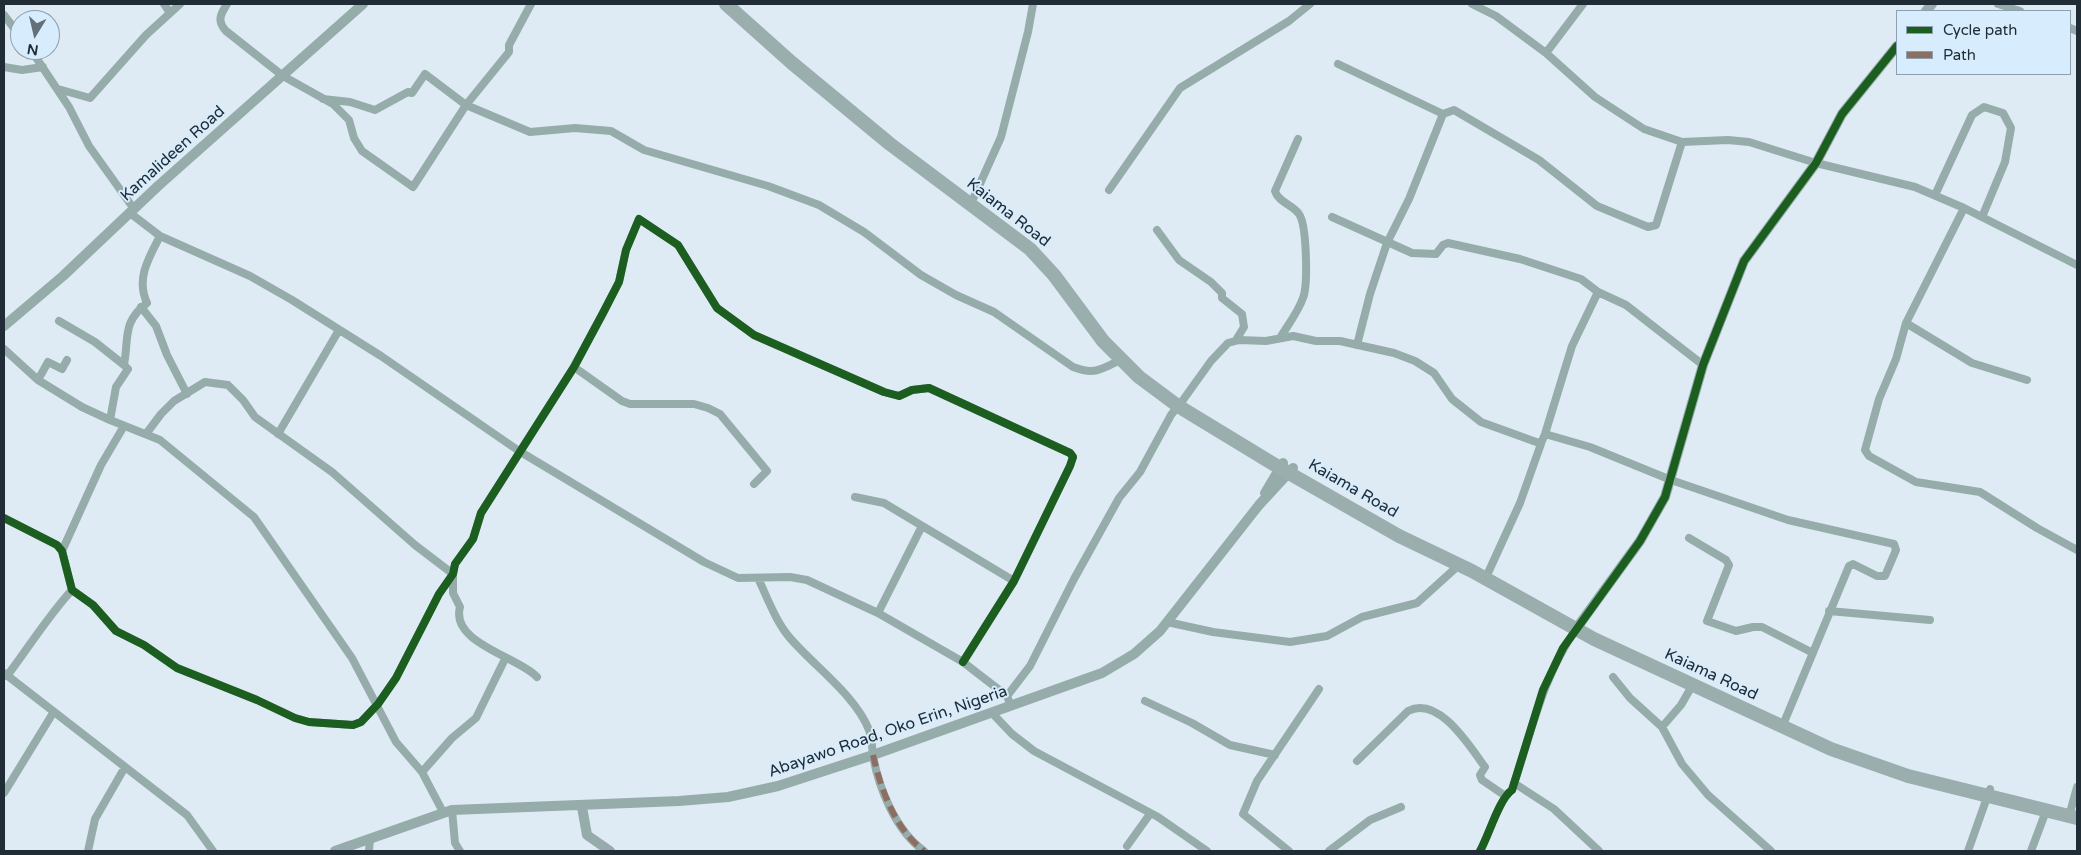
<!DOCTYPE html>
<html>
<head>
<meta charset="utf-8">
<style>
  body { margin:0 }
  #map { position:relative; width:2081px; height:855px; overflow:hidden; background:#dfebf4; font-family:"Varela Round",sans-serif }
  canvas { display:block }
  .frame { position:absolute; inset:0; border:5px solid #202d37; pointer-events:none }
  .legend { position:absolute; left:1896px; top:10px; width:175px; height:65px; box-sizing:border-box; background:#d7ecfc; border:1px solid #8ea0ad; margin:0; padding:6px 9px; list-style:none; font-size:15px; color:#202d37 }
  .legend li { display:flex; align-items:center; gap:10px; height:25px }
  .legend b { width:25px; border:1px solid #8ea0ad }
  .north { position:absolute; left:10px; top:10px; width:50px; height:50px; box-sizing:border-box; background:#d7ecfc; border:1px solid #8ea0ad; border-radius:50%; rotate:189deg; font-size:14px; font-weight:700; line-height:20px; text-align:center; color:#202d37 }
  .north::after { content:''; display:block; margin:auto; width:18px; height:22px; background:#637079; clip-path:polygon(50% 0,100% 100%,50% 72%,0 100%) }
</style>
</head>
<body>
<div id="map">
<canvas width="2081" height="855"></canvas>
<div class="frame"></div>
<ul class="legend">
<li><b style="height:6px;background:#1b5e20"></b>Cycle path</li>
<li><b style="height:6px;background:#8d6e63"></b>Path</li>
</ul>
<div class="north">N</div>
</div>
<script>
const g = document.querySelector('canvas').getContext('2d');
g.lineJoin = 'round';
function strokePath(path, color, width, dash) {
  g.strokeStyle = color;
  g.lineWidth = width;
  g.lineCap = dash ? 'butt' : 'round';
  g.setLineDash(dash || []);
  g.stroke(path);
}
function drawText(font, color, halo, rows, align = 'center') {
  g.font = font + ' "Varela Round",sans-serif';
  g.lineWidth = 4;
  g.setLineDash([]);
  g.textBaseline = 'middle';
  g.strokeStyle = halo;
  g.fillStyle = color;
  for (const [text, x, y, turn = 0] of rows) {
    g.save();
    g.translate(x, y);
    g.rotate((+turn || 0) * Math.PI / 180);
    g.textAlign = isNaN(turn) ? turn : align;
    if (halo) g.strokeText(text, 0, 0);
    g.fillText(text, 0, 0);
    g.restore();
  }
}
const minor = new Path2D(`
  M164,4L170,13
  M227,4C220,15 217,21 226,31L283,76L333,104L349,120L354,138L362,151L413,187L466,105L509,52V45L531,4
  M1472,4L1496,16L1546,53L1595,97L1644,129L1682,142L1728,140L1749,142L1816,163L1915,187L1964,208L2077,265
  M1998,4L2020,11
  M4,15L20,36
  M2070,28L2077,31
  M31,50L69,107L89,146L134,209
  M1546,53L1583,4
  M1338,64L1443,114
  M4,67L22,70L43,67
  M58,89L90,98L146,35L180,4
  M323,99L350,102L375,110L408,92L412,93L425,74L466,105L530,132L575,128L611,131L644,150L768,186L819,205L864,232L921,275L956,295L994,312L1073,367C1094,375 1101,370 1120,360
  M1109,190L1180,88L1289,21L1310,4
  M1935,195L1972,115L1984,107L2003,113L2011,128L2005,162L1982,217
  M974,197L1001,137L1028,32L1033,4
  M1964,208L1906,323L1896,359L1879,399L1865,450L1869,456L1916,482L1980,492L2037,528L2077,550
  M130,213L160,236L250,276L292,300L381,356L519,451L704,562L738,578L790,577L807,580L878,613L963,662L1007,696L1011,706
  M1332,217L1412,253L1436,254L1443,245L1448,243L1520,259L1581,279L1598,292L1626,305L1703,365
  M1157,230L1179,260L1211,282L1222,293V298L1242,314L1244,327L1236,340
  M141,307L156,326L167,355L187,394
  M59,321L95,342L124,365
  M1906,323L1972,363L2027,380
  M1280,338C1288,325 1298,312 1303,298C1308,286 1307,225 1299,214C1293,205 1278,202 1275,191L1298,139
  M1357,345L1370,294L1387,243L1409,199L1443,114L1454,110L1539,160L1597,206L1648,227L1656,225L1682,142
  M4,349L38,380L82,407L110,420L160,440L254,517L352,658L396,742L422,772L443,812
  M574,367L622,401L630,404H694L708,408L720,414L767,471L754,484
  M38,380L48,362L62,369L67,360
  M1183,400L1211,361L1228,343L1239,340L1266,341L1293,336L1316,341H1340L1394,353L1415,361L1434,373L1452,399L1481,422L1539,443L1542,441L1545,434L1572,346L1598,292
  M110,420L116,387L128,369L124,365C129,338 122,322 147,303C136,279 148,259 160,236
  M146,434L161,414L174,401L205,382L228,385L243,400L255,417L332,472L415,545L453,574V593L460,607C450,643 519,657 537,677
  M278,434L339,330
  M1545,434L1590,447L1671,480L1788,520L1894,544L1896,550L1885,576H1877L1853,564L1849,566L1785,720
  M855,497L884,503L1014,581
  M4,518L57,545L62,551L72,590L93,605L116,631L144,645L177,668L257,700L295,718L309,722L353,725L361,722L378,704L396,678L439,594L453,574L455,564L473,539L481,513L574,367L603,313L619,282L626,250L639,219L678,245L717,308L754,335L884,392L899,396L912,390L929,388L1070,453L1073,457L1070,466L1014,581L963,662
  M1689,538L1726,560L1729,565L1707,621L1736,631L1753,627H1762L1813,653
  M62,551L101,465L124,426
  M1488,573L1520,503L1542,441
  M758,578C767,597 776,622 790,638C814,666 856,696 869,730C872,738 872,747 873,756C879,789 896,831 924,851
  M1829,611L1930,620
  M878,613L922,526
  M1167,622L1213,632L1290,642L1327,636L1362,617L1417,603L1459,565
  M4,673L187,815L213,851
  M7,676C29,647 48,616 72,590
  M1613,677L1630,698L1662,727L1682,764L1708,795L1771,851
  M1007,696L1030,666L1074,579L1119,498L1140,472L1171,415L1178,406
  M1145,701L1192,723L1230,745L1275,755
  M992,713L1012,734L1034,751L1158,817L1207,851
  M1662,727L1681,705L1692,686
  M1357,761L1408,711C1439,695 1470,747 1485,767L1480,775L1482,780L1504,795
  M422,772L452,738L476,718L505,659
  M1514,783L1554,809L1599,851
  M4,793L53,713
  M2071,809L2077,787
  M452,810L455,843L460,851
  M1127,846L1150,814
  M88,851L95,819L125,767
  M369,851L370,839
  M1289,851L1243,814L1257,781L1319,689
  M1329,851L1370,820L1401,807
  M1480,851C1489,835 1499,799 1512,790C1531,734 1542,678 1576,629
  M1968,851L1990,789
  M2031,851L2046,811`);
const tertiary = new Path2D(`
  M1926,11L1932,4
  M4,326L63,276L158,186L363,4
  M1265,493L1283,463
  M1576,629L1640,541L1665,497L1703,365L1744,261L1816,163L1842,114L1897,46
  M582,807L587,835L610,851
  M335,851L452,810L679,801L728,797L778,786L873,755L1102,673L1134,654L1160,631L1259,505L1293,468`);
const trunk = new Path2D(`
  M726,4L792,63L890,144L1030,249L1054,275L1103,341L1139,377L1178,406L1280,468L1399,536L1472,571L1594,639L1831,749L1908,776L2077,818`);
const quiet = new Path2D(`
  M873,755C881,790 895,829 924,851`);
const cycleway = new Path2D(`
  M4,518L57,545L62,551L72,590L93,605L116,631L144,645L177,668L257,700L295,718L309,722L353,725L361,722L378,704L396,678L439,594L453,574L455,564L473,539L481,513L574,367L603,313L619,282L626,250L639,219L678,245L717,308L754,335L884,392L899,396L912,390L929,388L1070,453L1073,457L1070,466L1014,581L963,662
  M1480,851C1489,835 1499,799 1512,790L1543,690L1563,648L1640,541L1665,497L1703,365L1744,261L1816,163L1842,114L1897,46`);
const streetNames = [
  ["Kamalideen Road",173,154,-42],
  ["Kaiama Road",1008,213,38],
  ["Kaiama Road",1353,489,30],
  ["Kaiama Road",1711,675,25],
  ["Abayawo Road, Oko Erin, Nigeria",888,732,-19]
];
strokePath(minor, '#96acaa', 8);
strokePath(tertiary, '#96acaa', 10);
strokePath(trunk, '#9aaeae', 14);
strokePath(quiet, '#8d6e63', 6, [12, 6]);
strokePath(cycleway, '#1b5e20', 8);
drawText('16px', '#202d37', '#d7ecfc', streetNames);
</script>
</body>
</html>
